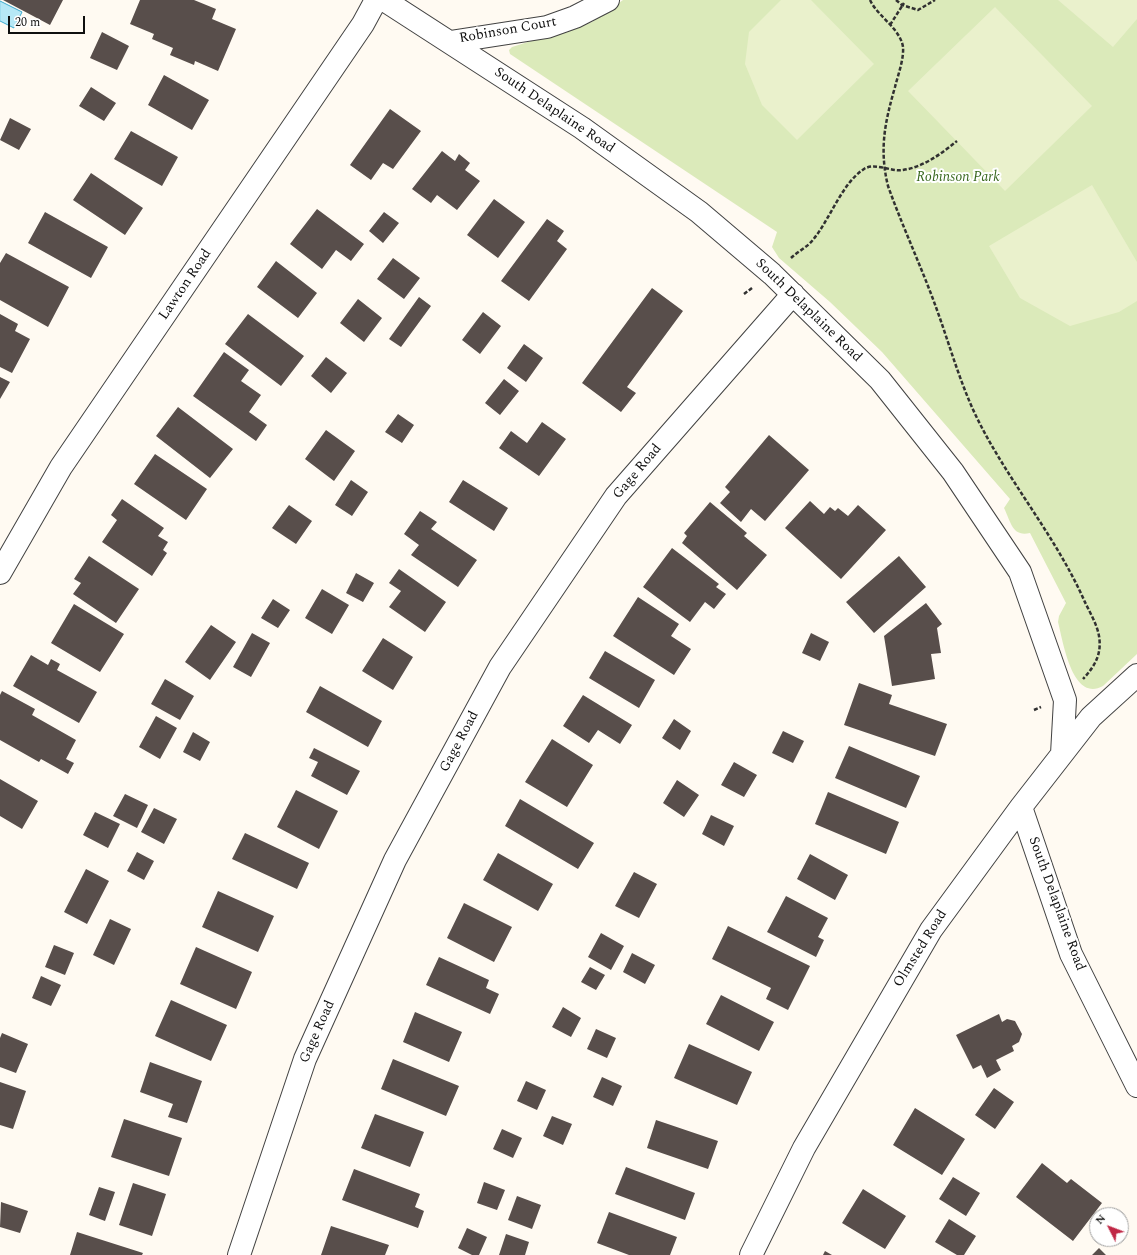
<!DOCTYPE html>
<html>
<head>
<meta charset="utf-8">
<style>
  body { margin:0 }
  #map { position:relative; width:1137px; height:1255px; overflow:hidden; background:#fffaf2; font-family:Spectral,serif }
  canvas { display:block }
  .north { position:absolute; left:1089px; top:1207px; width:40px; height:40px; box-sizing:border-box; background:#fff; border:1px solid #9f9f9f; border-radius:50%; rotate:312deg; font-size:11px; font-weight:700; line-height:16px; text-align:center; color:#0f0f0f }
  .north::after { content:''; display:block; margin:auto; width:14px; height:18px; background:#c02645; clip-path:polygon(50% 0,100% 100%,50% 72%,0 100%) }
  .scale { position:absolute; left:8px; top:16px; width:77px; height:18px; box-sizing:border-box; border:2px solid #0f0f0f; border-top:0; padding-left:5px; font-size:12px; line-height:14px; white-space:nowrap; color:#0f0f0f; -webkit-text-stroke:3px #fff; paint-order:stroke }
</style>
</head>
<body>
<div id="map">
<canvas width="1137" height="1255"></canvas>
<div class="north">N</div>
<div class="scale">20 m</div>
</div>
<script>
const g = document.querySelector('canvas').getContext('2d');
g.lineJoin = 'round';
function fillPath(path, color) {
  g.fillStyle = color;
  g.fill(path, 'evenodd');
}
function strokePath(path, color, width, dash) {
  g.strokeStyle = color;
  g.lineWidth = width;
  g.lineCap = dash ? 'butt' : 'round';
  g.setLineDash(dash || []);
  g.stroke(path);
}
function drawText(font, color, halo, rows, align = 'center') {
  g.font = font + ' Spectral,serif';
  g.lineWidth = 4;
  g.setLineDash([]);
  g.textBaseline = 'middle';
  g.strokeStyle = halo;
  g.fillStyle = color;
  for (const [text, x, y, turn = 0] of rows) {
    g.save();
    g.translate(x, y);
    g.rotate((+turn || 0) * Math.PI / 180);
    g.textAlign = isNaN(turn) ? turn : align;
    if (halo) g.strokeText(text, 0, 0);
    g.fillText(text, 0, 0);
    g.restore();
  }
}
const green = new Path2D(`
  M623,0H1137V654L1103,686C1072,703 1063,641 1058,622L1059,616L1066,603L1030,533C1012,537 1011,522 1004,508L1010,499L882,352L830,302L779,258L772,247L777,232L510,54L509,50L512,47L592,22Z`);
const pitch = new Path2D(`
  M781,0H811L874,64L797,140L762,105L745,64L749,32Z
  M1058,0H1137V19L1113,47Z
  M995,7L1092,106L1005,191L908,91Z
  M1092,185L1137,262V301L1119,312L1070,326L1020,298L989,246Z`);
const water = new Path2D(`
  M0,1L22,12L14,28L0,21Z`);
const building = new Path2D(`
  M3,0H63L50,25Z
  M140,0H194L216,9L212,19L236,29L218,71L195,61L194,65L170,55L173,48L152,39L154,34L130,24Z
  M102,32L129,46L117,70L90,58Z
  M164,75L209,100L192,130L148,105Z
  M91,87L116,103L104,121L79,106Z
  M390,109L421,131L393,169L383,163L371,180L350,165Z
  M10,118L31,129L19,150L0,140Z
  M131,131L178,157L162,186L114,159Z
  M442,151L455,161L459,154L470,163L465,170L480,181L457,210L437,195L431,203L412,189Z
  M91,173L143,208L125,235L73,200Z
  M494,199L525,222L498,258L467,235Z
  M317,209L364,244L351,261L336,250L322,269L290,244Z
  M45,212L108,247L91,278L28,243Z
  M384,212L399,223L383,243L369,231Z
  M547,219L564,231L557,241L567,249L529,301L501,281Z
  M6,253L69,287L48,327L0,300V263Z
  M393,258L420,278L404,299L377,279Z
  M276,261L317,293L298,318L257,287Z
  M652,288L683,311L627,387L636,393L621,412L582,383Z
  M419,297L431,306L401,347L389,339Z
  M358,299L382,318L364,342L340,323Z
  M483,312L501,326L480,354L462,340Z
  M0,314L18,324L15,331L30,339L12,373L0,367Z
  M248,314L304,356L281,386L225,344Z
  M524,344L543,358L526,382L507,368Z
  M224,352L249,370L241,381L261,395L249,412L267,425L256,441L193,396Z
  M326,357L347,373L331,393L311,376Z
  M0,377L10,382L0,399Z
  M504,379L519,391L500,415L485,403Z
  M178,407L233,449L210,478L156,436Z
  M398,414L414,425L402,443L385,432Z
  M542,422L566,439L539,476L499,448L511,431L527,443Z
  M326,430L355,451L334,481L305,459Z
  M769,435L809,470L765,521L751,509L741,522L720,503L730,492L725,487Z
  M155,454L207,489L186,520L134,484Z
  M351,480L368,492L352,516L335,505Z
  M463,480L508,508L494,531L449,502Z
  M122,499L164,528L158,536L168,542L163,550L167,553L152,576L102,542L117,520L111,515Z
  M810,501L824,514L830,507L835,511L838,508L848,516L858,505L886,530L841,579L785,528Z
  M710,502L747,533L744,536L767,555L737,590L682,543L687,536L684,533Z
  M289,505L312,521L296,544L272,528Z
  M420,511L437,522L431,529L477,560L458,587L411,555L419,545L404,534Z
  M672,548L719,584L716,587L726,594L714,609L705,602L690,622L643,587Z
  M89,556L139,589L116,623L73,594L81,583L74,579Z
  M899,556L926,587L874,633L846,602Z
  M399,569L446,602L425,632L389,607L401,591L389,583Z
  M356,573L374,583L363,602L346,593Z
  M322,589L349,605L332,634L305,618Z
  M638,597L679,624L671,636L691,649L674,675L613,636Z
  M273,599L290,610L278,628L261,618Z
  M926,603L942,624L937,628L941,653L931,654L935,679L892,686L884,636Z
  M74,604L124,634L100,672L51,643Z
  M211,625L236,642L210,680L185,662Z
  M252,633L270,643L251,677L233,667Z
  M811,633L829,642L820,661L802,653Z
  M383,638L413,657L393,690L362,671Z
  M605,651L655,680L639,708L589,678Z
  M31,655L48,665L51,659L60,664L57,670L97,692L79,723L13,686Z
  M165,679L194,696L180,720L151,704Z
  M859,683L892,695L889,704L947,724L935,756L844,725Z
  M320,686L382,721L368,747L306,712Z
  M2,691L35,709L32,715L76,740L66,759L74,763L68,774L41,759L39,762L0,740V695Z
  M583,695L632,725L620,744L598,730L589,743L563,726Z
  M156,716L177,728L160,759L139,747Z
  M674,719L691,731L680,750L662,738Z
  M783,731L804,741L793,763L772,753Z
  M193,732L210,742L200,761L183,752Z
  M552,739L593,765L567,807L525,782Z
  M849,746L920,776L906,808L835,778Z
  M314,748L360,771L347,795L311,776L318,762L309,758Z
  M734,762L757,775L744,797L721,785Z
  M0,779L38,801L22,829L0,816Z
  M677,780L699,795L684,817L663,803Z
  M296,790L338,811L319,849L277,827Z
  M828,792L899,822L886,854L815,824Z
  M125,794L148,805L137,828L113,816Z
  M520,799L594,843L578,869L505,826Z
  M154,808L177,819L164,844L141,832Z
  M95,812L120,824L108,848L83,835Z
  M711,815L734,826L724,846L702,834Z
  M245,833L309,863L297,889L232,859Z
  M137,852L154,861L144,880L127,871Z
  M498,853L553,884L538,911L483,880Z
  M810,854L848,875L835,900L797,879Z
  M86,869L109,881L87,924L64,912Z
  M634,872L657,884L639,918L615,906Z
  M218,891L274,916L258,952L202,927Z
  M786,896L828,918L818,937L824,940L816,957L767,932Z
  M464,903L512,927L494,962L447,938Z
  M110,919L131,929L114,965L93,955Z
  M728,926L810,966L788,1010L766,999L771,988L712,959Z
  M601,933L624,946L611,970L588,957Z
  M54,945L74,953L65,975L45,967Z
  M196,947L252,972L236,1009L180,984Z
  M632,953L655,965L645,984L623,972Z
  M439,957L489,980L486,988L499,994L490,1014L426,985Z
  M590,967L605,975L596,990L581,982Z
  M41,976L61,985L51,1006L32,998Z
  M721,995L774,1022L759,1051L706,1024Z
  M171,1000L227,1025L211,1061L155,1036Z
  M563,1007L581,1018L571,1037L552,1027Z
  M415,1012L462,1032L449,1062L403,1042Z
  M999,1014L1002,1022L1007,1019L1015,1021L1022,1034L1019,1042L1012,1046L1014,1051L996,1060L1001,1070L987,1078L981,1065L973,1069L956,1035Z
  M596,1029L616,1038L607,1058L587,1049Z
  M2,1033L28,1044L16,1073L0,1067V1038Z
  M689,1044L752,1072L737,1105L674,1078Z
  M393,1059L459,1086L446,1116L381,1089Z
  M150,1062L202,1081L187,1123L168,1117L173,1104L140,1092Z
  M602,1077L622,1086L613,1106L593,1097Z
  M526,1081L546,1090L537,1110L517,1101Z
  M0,1082L26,1091L13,1129L0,1125Z
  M994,1088L1014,1102L995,1129L975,1115Z
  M915,1108L965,1139L942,1175L893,1145Z
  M375,1114L424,1132L410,1167L361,1148Z
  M552,1116L572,1124L563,1145L543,1136Z
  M124,1119L182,1138L169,1176L111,1157Z
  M656,1120L718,1141L708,1169L647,1148Z
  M502,1129L522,1138L513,1158L493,1149Z
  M1042,1163L1067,1183L1071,1179L1102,1203L1073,1241L1016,1197Z
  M626,1167L695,1193L685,1220L615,1194Z
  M354,1169L420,1194L415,1207L424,1211L418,1228L342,1200Z
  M953,1177L980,1193L966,1216L939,1199Z
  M484,1182L505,1190L497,1210L477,1203Z
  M133,1183L166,1194L152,1236L119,1225Z
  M99,1187L115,1192L105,1221L89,1215Z
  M863,1189L906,1216L885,1249L842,1223Z
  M517,1196L541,1205L532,1229L508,1220Z
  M1,1202L28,1211L20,1233L0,1227Z
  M609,1212L677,1237L670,1255H629L597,1243Z
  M949,1219L976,1236L964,1255H957L935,1242Z
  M331,1226L389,1245L385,1255H321Z
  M467,1228L487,1237L479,1255H472L458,1248Z
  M77,1232L143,1253L142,1255H70Z
  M506,1234L529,1242L525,1255H499Z
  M1099,1248L1106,1255H1092Z
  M825,1251L832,1255H823Z`);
const path = new Path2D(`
  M870,0C878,17 900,28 903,47C904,59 898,75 895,87C885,122 879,149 888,186C903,228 922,268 937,310C950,346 960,383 977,418C1008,481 1055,535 1084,600C1089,611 1097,624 1099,636C1102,654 1095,666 1083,679
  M896,0L902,5L918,10L935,0
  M890,25L904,3
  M791,258C797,252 806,248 812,241C830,220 841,184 864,169C875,162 891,172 903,170C924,167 942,153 957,141
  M744,294L752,288
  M1034,710L1041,707`);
const minor = new Path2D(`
  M384,0L582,128L699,212L772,274L880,380L953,472L1020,572L1065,700L1062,754
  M450,42L547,27L575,17L608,0
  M0,573L61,467L363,24L376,0
  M1021,807L1071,954L1137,1086
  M239,1255L305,1059L395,860L500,667L616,496L793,294
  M751,1255L804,1148L931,930L1021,807L1091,717L1137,675`);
const streetNames = [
  ["Robinson Court",508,31,-10],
  ["South Delaplaine Road",554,111,34],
  ["Lawton Road",186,285,-56],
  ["South Delaplaine Road",808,311,44],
  ["Gage Road",638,472,-50],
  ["Gage Road",460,742,-62],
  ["South Delaplaine Road",1056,904,70],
  ["Olmsted Road",921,949,-58],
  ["Gage Road",318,1032,-66]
];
const parkNames = [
  ["Robinson Park",958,178]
];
fillPath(green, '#dbeaba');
fillPath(pitch, '#eaf1cc');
fillPath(water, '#b6e8f6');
strokePath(water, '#3daace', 1);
fillPath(building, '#584e4b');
strokePath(minor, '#424242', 24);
strokePath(path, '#313131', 2.5, [4, 2]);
strokePath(minor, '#fff', 22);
drawText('14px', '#0f0f0f', '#fff', streetNames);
drawText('italic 14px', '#39681f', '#fff', parkNames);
</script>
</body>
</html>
